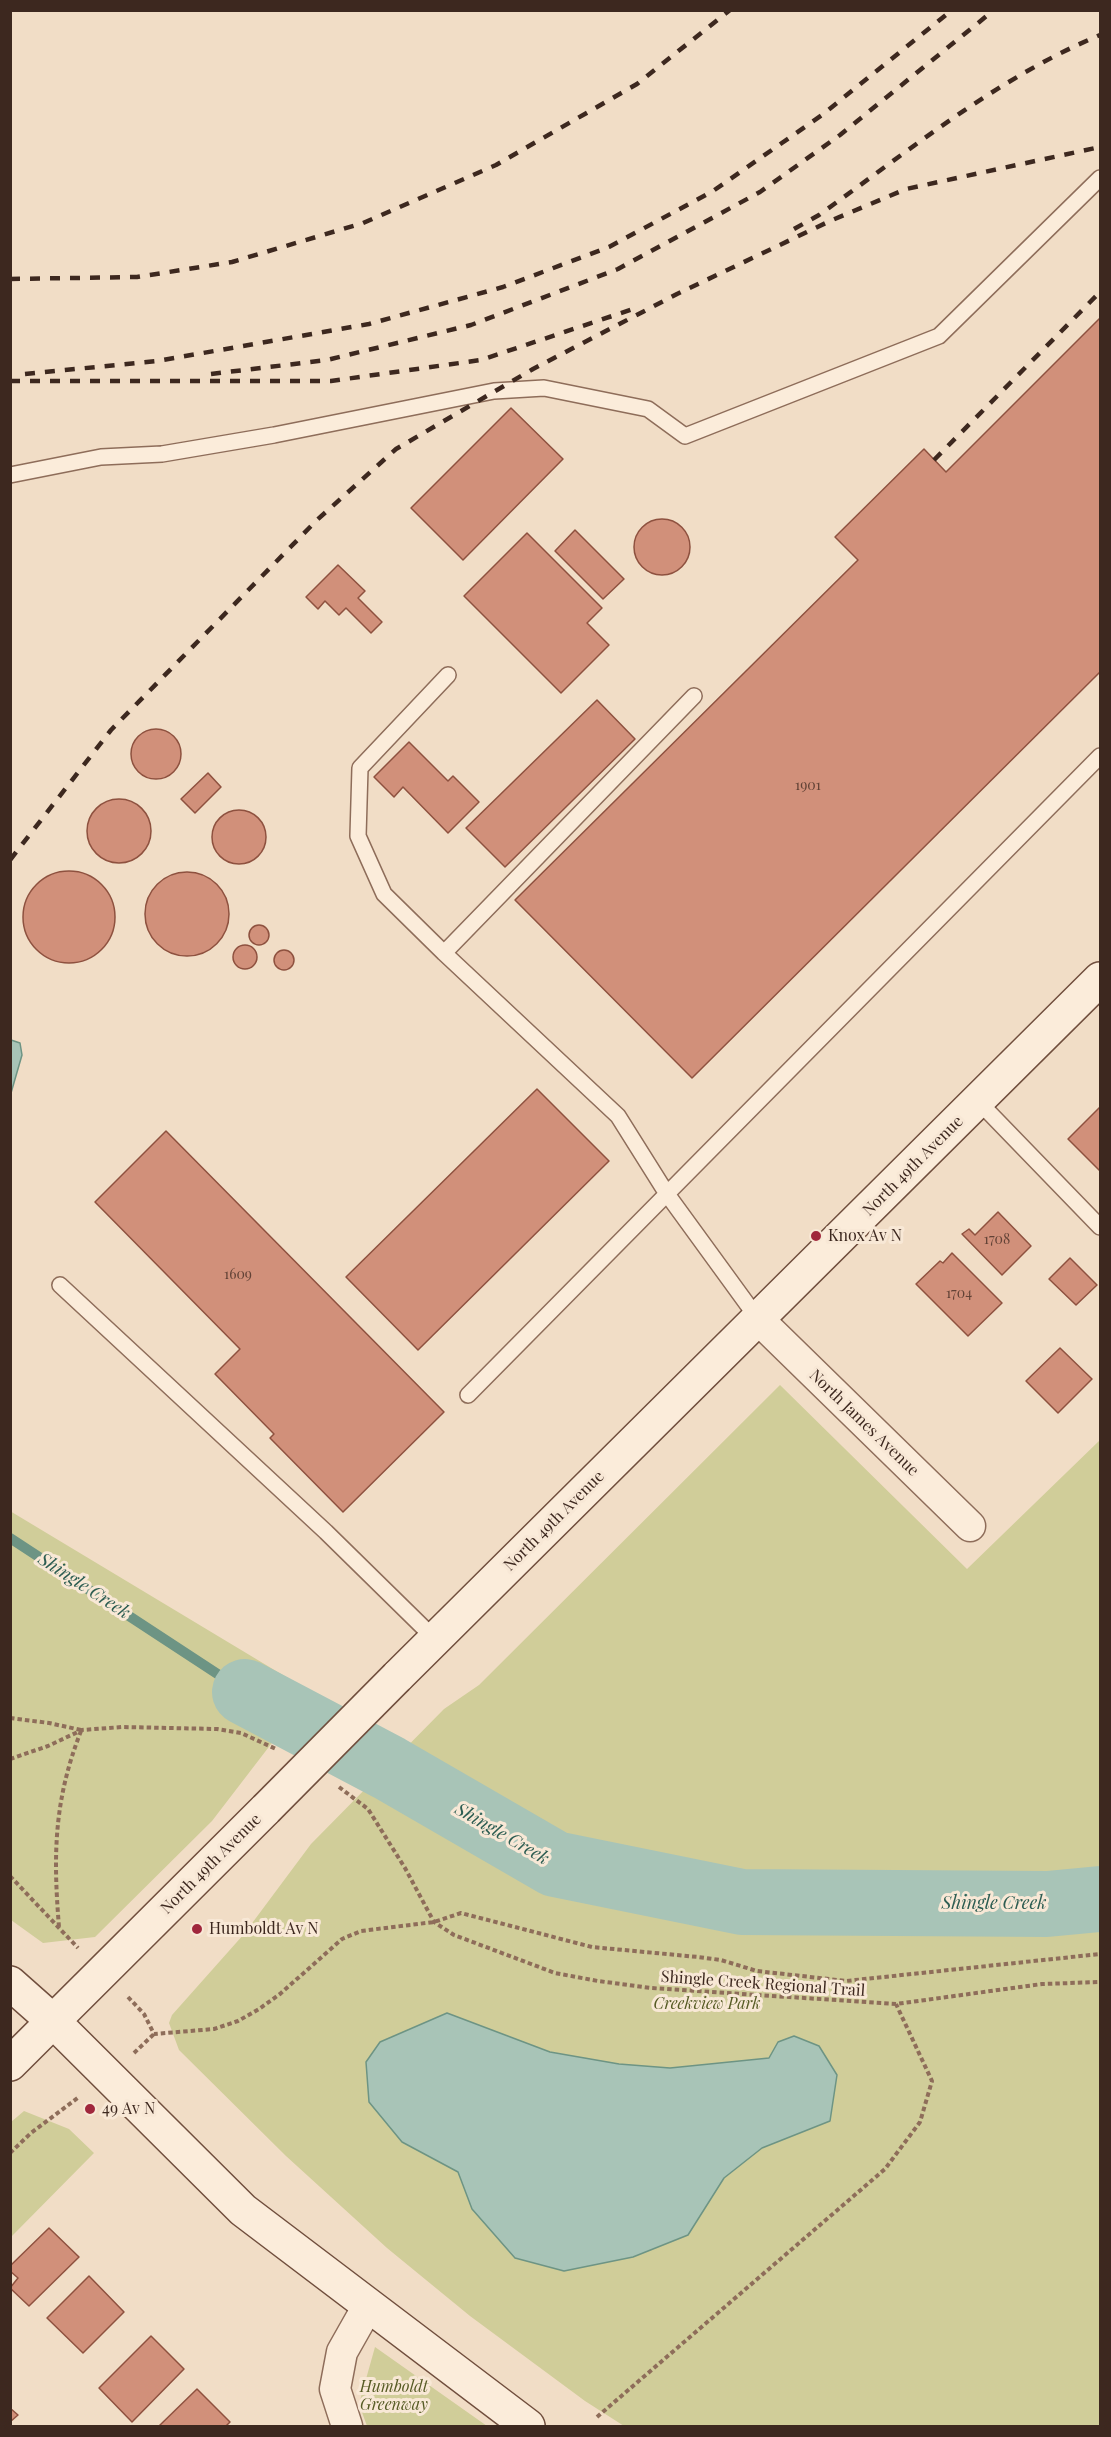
<!DOCTYPE html>
<html>
<head>
<meta charset="utf-8">
<style>
  body { margin:0 }
  #map { position:relative; width:1111px; height:2437px; overflow:hidden; background:#f1ddc6; font-family:"Playfair Display",serif }
  canvas { display:block }
  .frame { position:absolute; inset:0; border:12px solid #3d281f; pointer-events:none }
</style>
</head>
<body>
<div id="map">
<canvas width="1111" height="2437"></canvas>
<div class="frame"></div>
</div>
<script>
const g = document.querySelector('canvas').getContext('2d');
g.lineJoin = 'round';
function fillPath(path, color) {
  g.fillStyle = color;
  g.fill(path, 'evenodd');
}
function strokePath(path, color, width, dash) {
  g.strokeStyle = color;
  g.lineWidth = width;
  g.lineCap = dash ? 'butt' : 'round';
  g.setLineDash(dash || []);
  g.stroke(path);
}
function drawText(font, color, halo, rows, align = 'center') {
  g.font = font + ' "Playfair Display",serif';
  g.lineWidth = 6;
  g.setLineDash([]);
  g.textBaseline = 'middle';
  g.strokeStyle = halo;
  g.fillStyle = color;
  for (const [text, x, y, turn = 0] of rows) {
    g.save();
    g.translate(x, y);
    g.rotate((+turn || 0) * Math.PI / 180);
    g.textAlign = isNaN(turn) ? turn : align;
    if (halo) g.strokeText(text, 0, 0);
    g.fillText(text, 0, 0);
    g.restore();
  }
}
const green = new Path2D(`
  M780,1385L967,1569L1100,1440V2426H624L585,2401L470,2316L387,2248L286,2156L179,2050L169,2023L172,2015L244,1934L311,1844L444,1709L479,1685Z
  M10,1511L311,1692L212,1821L95,1937L43,1943L11,1920Z
  M24,2111L69,2129L94,2153L11,2237V2122Z
  M375,2347L487,2426H367L359,2404Z`);
const water = new Path2D(`
  M11,1040L20,1043L22,1055L11,1093Z
  M447,2013L550,2052L619,2064L670,2068L769,2058L778,2042L794,2036L819,2046L837,2075L830,2121L762,2148L724,2178L688,2235L633,2257L564,2271L515,2258L472,2209L458,2172L402,2142L369,2102L366,2062L380,2042Z`);
const stream = new Path2D(`
  M10,1538L245,1692`);
const river = new Path2D(`
  M245,1692L389,1768L555,1864L742,1902L1047,1904L1100,1899`);
const building = new Path2D(`
  M1100,318V672L692,1078L515,900L858,560L835,537L924,449L946,472Z
  M511,408L563,459L463,560L411,508Z
  M634 547a28 28 0 1 1 56 0a28 28 0 1 1-56 0Z
  M575,530L624,579L603,599L555,551Z
  M527,533L602,608L587,623L609,645L561,693L464,596Z
  M338,565L365,591L358,598L382,622L371,633L346,608L339,615L325,601L318,609L306,597Z
  M597,700L635,739L505,867L466,828Z
  M131 754a25 25 0 1 1 50 0a25 25 0 1 1-50 0Z
  M409,742L448,781L453,776L479,802L448,833L403,787L394,797L374,777Z
  M208,773L221,787L195,813L181,799Z
  M87 831a32 32 0 1 1 64 0a32 32 0 1 1-64 0Z
  M212 837a27 27 0 1 1 54 0a27 27 0 1 1-54 0Z
  M23 917a46 46 0 1 1 92 0a46 46 0 1 1-92 0Z
  M145 914a42 42 0 1 1 84 0a42 42 0 1 1-84 0Z
  M249 935a10 10 0 1 1 20 0a10 10 0 1 1-20 0Z
  M233 957a12 12 0 1 1 24 0a12 12 0 1 1-24 0Z
  M274 960a10 10 0 1 1 20 0a10 10 0 1 1-20 0Z
  M537,1089L609,1161L418,1350L346,1277Z
  M1100,1107V1171L1068,1139Z
  M166,1131L444,1412L343,1512L270,1438L274,1434L215,1374L240,1349L95,1202Z
  M998,1212L1031,1246L1002,1275L962,1234L969,1229L975,1235Z
  M952,1253L1002,1303L968,1336L916,1284L940,1261L943,1263Z
  M1070,1258L1097,1285L1076,1305L1049,1279Z
  M1060,1348L1092,1379L1058,1413L1026,1381Z
  M49,2228L79,2257L29,2306L10,2288L18,2278L10,2271V2266Z
  M89,2276L124,2312L83,2353L47,2318Z
  M151,2336L184,2369L132,2422L99,2388Z
  M197,2389L230,2422L226,2426H159Z
  M10,2408L18,2415L10,2422Z`);
const path = new Path2D(`
  M10,1718L49,1723L81,1730
  M10,1759L48,1746L82,1730L122,1727L217,1729L241,1733L276,1749
  M339,1787L368,1809L405,1868L434,1922L454,1935L555,1973L598,1981L651,1988L896,2004L1042,1984L1100,1982
  M10,1876L78,1948
  M59,1927C53,1854 54,1800 81,1731
  M128,1997L144,2014L154,2034L214,2029L238,2021L259,2009L280,1994L342,1939L361,1931L434,1922L461,1913L592,1947L698,1957L721,1960L757,1971L846,1981L1100,1954
  M134,2053L154,2034
  M10,2153L31,2133L79,2097
  M597,2417L885,2169L920,2122L932,2081L896,2004`);
const lane = new Path2D(`
  M10,475L101,457L162,454L274,435L494,391L544,388L648,409L685,436L939,336L1100,178
  M694,696L444,953L618,1116L667,1194L758,1319
  M444,953L384,894L358,836L360,768L448,675
  M978,1101L1100,1227
  M60,1285L326,1532L435,1639
  M468,1395L1100,756`);
const street = new Path2D(`
  M758,1319L970,1526
  M347,2426L335,2389L342,2352L368,2306`);
const secondary = new Path2D(`
  M397,1677L1100,979
  M10,1983L54,2022L243,2210L528,2426
  M10,2064L266,1809`);
const rail = new Path2D(`
  M794,229L819,215C910,150 997,78 1100,35
  M10,279L137,277L232,262L363,223L496,165L637,84L730,10
  M25,374L157,361L369,324L503,287L609,247L713,191L822,115L952,10
  M211,374L327,360L471,325L618,269L760,192L840,135L994,10
  M10,381H331L481,360L636,308
  M934,460L1100,292
  M10,860L111,730L317,520L396,449L533,369L677,294L830,221L906,189L1100,147`);
const secondaryBridge = new Path2D(`
  M266,1809L397,1677`);
const markers = [
  [816,1236,6,"#a0273c"],
  [197,1929,6,"#a0273c"],
  [90,2109,6,"#a0273c"]
];
const numberNames = [
  ["1901",808,786],
  ["1708",997,1240],
  ["1609",238,1275],
  ["1704",959,1294]
];
const streetNames = [
  ["North 49th Avenue",913,1166,-45],
  ["North James Avenue",864,1423,44],
  ["North 49th Avenue",554,1521,-45],
  ["North 49th Avenue",211,1864,-45],
  ["Shingle Creek Regional Trail",763,1984,4]
];
const poiNames = [
  ["Knox Av N",828,1236],
  ["Humboldt Av N",209,1929],
  ["49 Av N",102,2109]
];
const parkNames = [
  ["Creekview Park",707,2004],
  ["Humboldt",394,2387],
  ["Greenway",394,2405]
];
const waterNames = [
  ["Shingle Creek",84,1586,33],
  ["Shingle Creek",502,1834,30],
  ["Shingle Creek",994,1903]
];
fillPath(green, '#d0cd99');
fillPath(water, '#a8c4b7');
strokePath(water, '#6d9484', 1.5);
strokePath(stream, '#6d9484', 10);
strokePath(river, '#a8c4b7', 66);
fillPath(building, '#d1907a');
strokePath(building, '#8e513f', 1.5);
strokePath(lane, '#8e6d5a', 18);
strokePath(street, '#8e6d5a', 33);
strokePath(secondary, '#704e3d', 36);
strokePath(path, '#8e6d5a', 4, [4.5, 3]);
strokePath(lane, '#fbecda', 15);
strokePath(street, '#fbecda', 30);
strokePath(secondary, '#fbecda', 33);
strokePath(rail, '#3d281f', 4.5, [10, 10]);
strokePath(secondaryBridge, '#704e3d', 36, []);
strokePath(secondaryBridge, '#fbecda', 33);
for (const [x, y, r, color] of markers) {
  const dot = new Path2D();
  dot.arc(x, y, r, 0, 2 * Math.PI);
  g.fillStyle = color;
  g.fill(dot);
  strokePath(dot, '#f8e8d6', 2);
}
drawText('14px', '#624236', null, numberNames);
drawText('16px', '#3d281f', '#f8e8d6', streetNames);
drawText('16px', '#3d281f', '#f8e8d6', poiNames, 'left');
drawText('italic 16px', '#565b24', '#f8e8d6', parkNames);
drawText('italic 18px', '#2d5d52', '#f8e8d6', waterNames);
</script>
</body>
</html>
